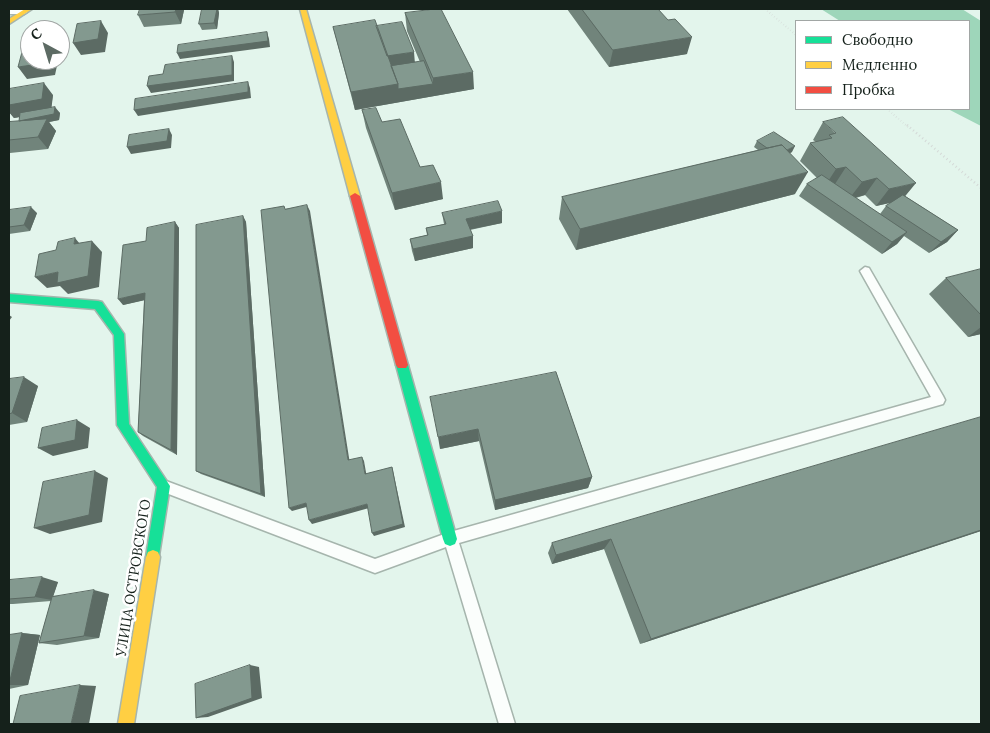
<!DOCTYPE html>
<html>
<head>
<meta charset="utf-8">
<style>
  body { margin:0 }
  #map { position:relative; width:990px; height:733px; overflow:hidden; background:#e3f5ec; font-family:Lora,serif }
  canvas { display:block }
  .frame { position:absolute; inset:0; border:10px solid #15211b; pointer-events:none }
  .legend { position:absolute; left:795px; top:20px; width:175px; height:90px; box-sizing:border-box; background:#fff; border:1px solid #a1a6a4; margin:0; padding:6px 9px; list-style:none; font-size:15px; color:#15211b }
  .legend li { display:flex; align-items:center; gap:10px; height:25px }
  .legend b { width:25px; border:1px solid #a1a6a4 }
  .north { position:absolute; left:20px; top:20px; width:50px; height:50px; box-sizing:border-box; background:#fff; border:1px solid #a1a6a4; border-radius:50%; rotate:321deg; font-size:14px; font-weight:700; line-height:20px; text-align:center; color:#15211b }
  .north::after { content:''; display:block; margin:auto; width:18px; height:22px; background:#5d6b64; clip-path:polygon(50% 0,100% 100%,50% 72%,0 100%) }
</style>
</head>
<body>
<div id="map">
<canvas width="990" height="733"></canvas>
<div class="frame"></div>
<ul class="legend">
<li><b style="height:6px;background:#16e098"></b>Свободно</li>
<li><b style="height:6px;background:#ffcf43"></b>Медленно</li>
<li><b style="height:6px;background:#f24e42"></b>Пробка</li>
</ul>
<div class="north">С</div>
</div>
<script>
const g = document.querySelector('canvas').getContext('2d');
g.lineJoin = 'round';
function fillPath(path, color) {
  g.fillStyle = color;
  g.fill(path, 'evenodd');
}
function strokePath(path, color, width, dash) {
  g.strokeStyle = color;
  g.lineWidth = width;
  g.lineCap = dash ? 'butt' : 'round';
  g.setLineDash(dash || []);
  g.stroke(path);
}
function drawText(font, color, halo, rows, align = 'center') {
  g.font = font + ' Lora,serif';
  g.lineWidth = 5;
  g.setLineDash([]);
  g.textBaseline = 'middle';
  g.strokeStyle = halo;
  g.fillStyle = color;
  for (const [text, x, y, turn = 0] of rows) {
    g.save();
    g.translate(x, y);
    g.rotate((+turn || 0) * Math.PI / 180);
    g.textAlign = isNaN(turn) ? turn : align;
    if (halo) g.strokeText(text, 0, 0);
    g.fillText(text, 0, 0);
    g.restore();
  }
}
const water = new Path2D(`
  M821,9H962L981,21V126L948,109H969V21H840Z`);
const pathFar1 = new Path2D(`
  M765,9L796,35
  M887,109L908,127`);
const path = new Path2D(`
  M907,125L981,188`);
const lane = new Path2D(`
  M9,10H24L27,12L24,14H9Z
  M865,267L869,268L943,396L945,400L943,404L459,543L515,724H499L446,547L375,573L166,493L161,491L160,487L161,483L166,481L375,559L450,532L931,397L860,271Z`);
const fast = new Path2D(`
  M9,294L98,301L102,302L124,334L129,424L170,486L158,562L153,564L148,562L146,557L157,487L117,425L114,335L95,309L9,302Z
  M402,360L406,362L408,365L457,539L455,544L450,546L445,544L443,539L396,365L398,362Z`);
const slow = new Path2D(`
  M25,9H32L9,24V19Z
  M300,9H306L360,196L358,198H352L350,196Z
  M153,550L158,552L160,557L134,724H118L146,557L148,552Z`);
const jam = new Path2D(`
  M355,193L360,196L408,365L406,368H398L396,365L350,196Z`);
const wall = new Path2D(`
  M202,9H218L219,13L217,29L202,30L199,24Z
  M567,9H658L687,54L609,67Z
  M184,10L181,24L144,27L138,15Z
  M405,13L474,89L355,110L333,27L376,26L415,62H420L407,31Z
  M9,89L53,95L51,107L60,113L59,120L49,122L56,131L48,149L10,153L9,152V122L20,121L19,117L14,118L9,112Z
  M362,110L382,122L420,167L443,199L395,210L366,128Z
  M823,122L905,196L958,230L947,242L929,253L904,236L897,244L882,254L799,196L807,184L817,178L800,161L810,143L816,142L813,140ZM865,195L876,206L890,203L886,206L880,214L856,198Z
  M757,141L792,152L790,153L795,194L576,250L559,219L562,197L758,150L754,147Z
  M9,210L37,213L30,231L9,234Z
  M442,213L502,223L470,230L473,236V248L415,261L412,251L410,239L427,235L426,228L444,224Z
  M243,216L246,222L265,497L201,474L196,471Z
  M175,222L179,228L177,455L143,436L138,432L144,300L123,305L146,241Z
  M981,269V334L968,337L929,294L946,278Z
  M556,372L592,477L588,488L495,510L479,441L440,449Z
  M9,379L38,386L27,422L9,425Z
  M981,417V531L640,644L604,549L552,564L548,553L552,543Z
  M9,580L58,582L53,596L109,594L99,638L57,645L39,643L51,601L13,604H9Z
  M22,633L40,635L28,685L9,689V635Z`);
const shadedWall = new Path2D(`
  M176,9H184V10L181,24L175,12Z
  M217,9H218L219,13L217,29L214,23Z
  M101,21L108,33L105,52L81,55L73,43Z
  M267,32L269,39L270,47L180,59L177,53Z
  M692,37L687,54L609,67L613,50Z
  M414,52L415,64L389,68L387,56Z
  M232,56L234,62V81L151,93L147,86Z
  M47,60L58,61L55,75L27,79L18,67Z
  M473,72L474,89L355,110L351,92L398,84H433V78Z
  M248,82L250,88L251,98L138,116L134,110Z
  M44,83L53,95L51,112L14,118L9,112V105Z
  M55,107L60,113L59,120L49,122L56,131L48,149L38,137L24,127L19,121Z
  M169,129L172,135L171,148L131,154L127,147Z
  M795,146L792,152L774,161L777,155Z
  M846,167L835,184L825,186L836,169Z
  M808,172L795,194L576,250L580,229Z
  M877,178L865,195L849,199L862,182Z
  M441,182L443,199L395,210L392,193Z
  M916,183L902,200L876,206L889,189Z
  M307,205L310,211L350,464L348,460Z
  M31,207L37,213L30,231L24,225Z
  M502,211V223L467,230L466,219Z
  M243,216L246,222L265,497L261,494Z
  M175,222L179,228L177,455L171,450Z
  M958,230L947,242L929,253L941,242Z
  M907,232L897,244L882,254L892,242Z
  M473,236V248L415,261L413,249Z
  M75,238L85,250L74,244Z
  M92,241L102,252L99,287L68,294L60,286L47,288L35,277L58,272Z
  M145,293L150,299L123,305L118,299Z
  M9,315L12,317L9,321Z
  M981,327V334L968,337Z
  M24,377L38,386L27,422L12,413Z
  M77,420L90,428L88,448L53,456L38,448Z
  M478,429L479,441L440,449L438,437Z
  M362,457L364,461L367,478L365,474Z
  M392,467L393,471L405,527L374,536L372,533Z
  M95,471L108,478L102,522L50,534L34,528Z
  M592,477L588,488L495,510V500Z
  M306,503L310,506L292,511L289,508Z
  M367,504L369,508L312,524L309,520Z
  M981,530V531L640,644L651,639Z
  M611,539L604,549L552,564L556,555Z
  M42,577L58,582L52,600L35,597Z
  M94,590L109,594L99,638L84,636Z
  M22,633L40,635L28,685H9Z
  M250,665L259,667L262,698L208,717L196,718Z
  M80,685L96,686L89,724H71Z`);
const building = new Path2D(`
  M140,9H176L175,12L138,15Z
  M202,9H217L214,23L199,24Z
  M435,9H441L473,72L433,78L405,13Z
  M582,9H658L668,20L675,19L692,37L613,50Z
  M375,20L398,84L351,92L333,27Z
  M101,21L98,39L73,43L77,24Z
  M402,22L414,52L387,56L376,26Z
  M267,32L268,41L177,53L178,45Z
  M30,51V60H47L46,63L18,67L22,52Z
  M232,56V75L147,86L149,76L163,74L165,65Z
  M424,61L433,84L398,89V84L391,66Z
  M248,82V92L134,110L135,99Z
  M44,83L42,99L9,105V89Z
  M55,107L54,114L19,121L20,113Z
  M376,108L382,122L400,119L420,167L433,165L441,182L392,193L362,110Z
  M843,117L916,183L889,189L877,178L862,182L846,167L836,169L810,143L832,138L829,135L836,133L823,122Z
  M47,119L38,137L9,140V122Z
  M169,129L167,141L127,147L129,135Z
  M774,132L795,146L787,150L782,145L767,148L757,141Z
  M782,145L808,172L580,229L562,197Z
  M822,175L907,232L892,242L807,184Z
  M903,195L958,230L941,242L886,206Z
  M498,201L502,211L466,219L473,236L413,249L410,239L428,235L426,228L446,224L442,213Z
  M307,205L348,460L362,457L365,474L392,467L403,524L372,533L367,504L309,520L306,503L289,508L261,210L284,206L285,209Z
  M31,207L24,225L9,227V210Z
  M243,216L261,494L196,471V225Z
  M175,222L171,450L138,432L145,293L118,299L123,245L146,241L147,228Z
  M75,238L74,244L92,241L88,276L57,283L58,272L35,277L39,254L56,250L58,242Z
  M981,269V315L946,278Z
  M556,372L592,477L495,500L478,429L438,437L430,397Z
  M24,377L12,413L9,414V379Z
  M981,417V530L651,639L611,539L556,555L552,543Z
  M77,420L75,440L38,448L42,428Z
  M95,471L89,515L34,528L43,482Z
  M42,577L35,597L9,599V580Z
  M94,590L84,636L39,643L52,597Z
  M22,633L9,684V635Z
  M250,665L252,698L196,718L195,684Z
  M80,685L71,724H13L20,696Z`);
const streetNames = [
  ["УЛИЦА ОСТРОВСКОГО",134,578,-81]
];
fillPath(water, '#9ed6ba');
strokePath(lane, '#a6b5ad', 3);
strokePath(fast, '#a6b5ad', 3);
strokePath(slow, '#a6b5ad', 3);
strokePath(jam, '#a6b5ad', 3);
strokePath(pathFar1, '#d4d9d7', 2, [0.5, 2.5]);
strokePath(path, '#d4d9d7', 2.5, [1, 3]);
fillPath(lane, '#fbfefc');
fillPath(fast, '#16e098');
fillPath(slow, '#ffcf43');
fillPath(jam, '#f24e42');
fillPath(wall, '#71847b');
fillPath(shadedWall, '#5c6b64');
fillPath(building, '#83998f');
strokePath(building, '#5c6b64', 1);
drawText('14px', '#15211b', '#fff', streetNames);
</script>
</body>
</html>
